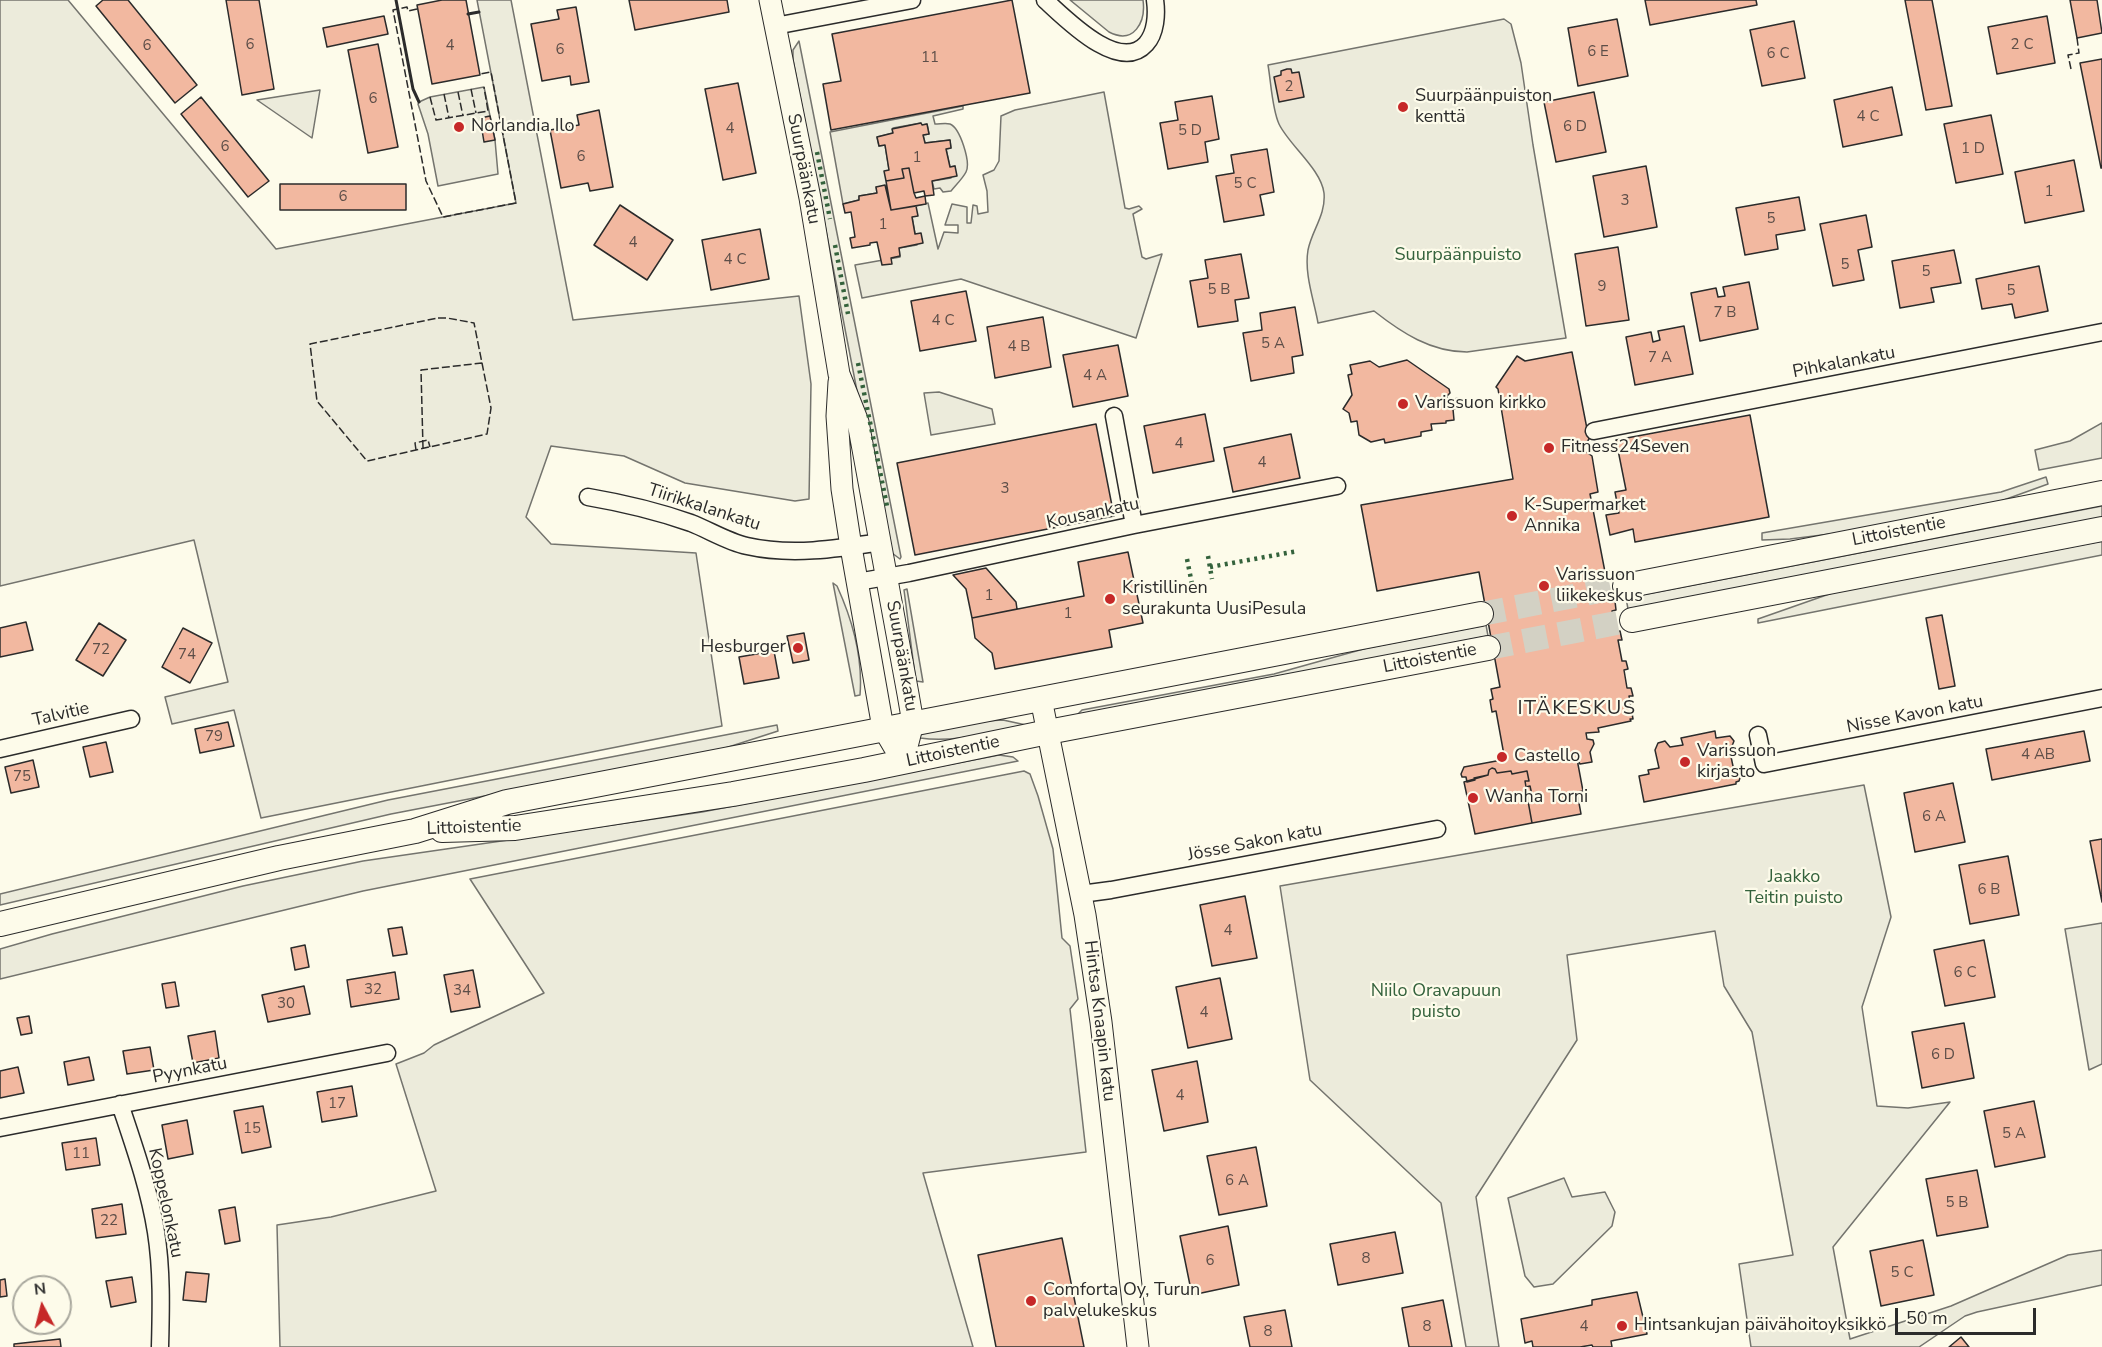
<!DOCTYPE html>
<html>
<head>
<meta charset="utf-8">
<style>
  body { margin:0 }
  #map { position:relative; width:2102px; height:1347px; overflow:hidden; background:#fdfbea; font-family:"Nunito Sans",sans-serif }
  canvas { display:block }
  .north { position:absolute; left:12px; top:1275px; width:60px; height:60px; box-sizing:border-box; background:#fdfbea; border:2px solid #a9a89e; border-radius:50%; rotate:353deg; font-size:16px; font-weight:700; line-height:24px; text-align:center; color:#2b2b2b }
  .north::after { content:''; display:block; margin:auto; width:21px; height:27px; background:#c62828; clip-path:polygon(50% 0,100% 100%,50% 72%,0 100%) }
  .scale { position:absolute; left:1895px; top:1308px; width:141px; height:27px; box-sizing:border-box; border:3px solid #2b2b2b; border-top:0; padding-left:8px; font-size:18px; line-height:21px; white-space:nowrap; color:#2b2b2b; -webkit-text-stroke:4px #fdfbea; paint-order:stroke }
</style>
</head>
<body>
<div id="map">
<canvas width="2102" height="1347"></canvas>
<div class="north">N</div>
<div class="scale">50 m</div>
</div>
<script>
const g = document.querySelector('canvas').getContext('2d');
g.lineJoin = 'round';
function fillPath(path, color) {
  g.fillStyle = color;
  g.fill(path, 'evenodd');
}
function strokePath(path, color, width, dash) {
  g.strokeStyle = color;
  g.lineWidth = width;
  g.lineCap = dash ? 'butt' : 'round';
  g.setLineDash(dash || []);
  g.stroke(path);
}
function drawText(font, color, halo, rows, align = 'center') {
  g.font = font + ' "Nunito Sans",sans-serif';
  g.lineWidth = 4.5;
  g.setLineDash([]);
  g.textBaseline = 'middle';
  g.strokeStyle = halo;
  g.fillStyle = color;
  for (const [text, x, y, turn = 0] of rows) {
    g.save();
    g.translate(x, y);
    g.rotate((+turn || 0) * Math.PI / 180);
    g.textAlign = isNaN(turn) ? turn : align;
    if (halo) g.strokeText(text, 0, 0);
    g.fillText(text, 0, 0);
    g.restore();
  }
}
const green = new Path2D(`
  M0,0H68L276,249L516,203L477,0H511L573,320L799,296L811,384L809,499L795,501L685,483L624,456L551,446L526,517L551,544L696,553L722,726L261,818L234,710L172,724L165,697L228,682L194,540L0,586Z
  M1070,0H1143C1146,22 1134,45 1109,32Z
  M1504,19L1511,24L1521,63L1533,145L1566,338L1467,352C1431,352 1402,333 1374,311L1318,323C1314,300 1304,274 1308,250C1312,230 1326,215 1324,193C1321,169 1289,145 1279,124C1272,109 1271,82 1268,65Z
  M799,41L901,557L900,559L892,553L886,541L793,60V50Z
  M484,87L495,140L498,174L438,186L428,134L418,104L419,102L430,97Z
  M320,90L312,138L257,100Z
  M1104,92L1125,208L1129,209L1139,206L1142,209L1133,214L1142,257L1146,259L1162,254L1136,338L961,279L862,298L855,265L900,257L899,248L917,245L912,217L916,206L928,203L938,249L944,232L958,233V225H945L952,204L967,207V223H971L973,205L977,206L978,214L988,212L987,191L983,175L994,170L999,161L1001,116L1015,110Z
  M963,106V109L933,116L935,124C940,124 946,123 950,124C960,128 971,162 966,172C963,178 956,185 951,191L943,192L940,188L934,189L932,181L951,178L955,166L950,167L946,149L951,148L950,140L925,143L923,135L929,134L927,124L922,125L921,123L893,128V133L877,137L879,146L885,145L889,170L888,190L876,187L877,193L859,196V200L843,204L830,132Z
  M939,392L992,409L995,424L931,435L924,393Z
  M2102,423V458L2039,470L2035,450L2070,441Z
  M2046,477L2048,484L2001,501L1854,531L1790,539L1762,540V533L2001,492Z
  M2102,506V518L1628,609L1626,598Z
  M2102,541V555L1758,623V619L1835,592Z
  M833,583L837,586C852,619 863,658 860,695L855,696Z
  M907,589L923,682L916,681L915,675L904,590Z
  M1486,625L1488,636L1079,716L1078,714L1082,710L1274,674L1367,648Z
  M1003,720L1026,725C990,732 956,743 920,738L918,734L985,721Z
  M777,725L778,731L713,752L391,814L0,905V894L388,800Z
  M999,755L1013,757L1018,761L363,891L0,979V949L52,934L243,886L363,861L702,812Z
  M1024,771L1030,774L1038,796L1053,849L1062,938L1070,946L1078,999L1070,1009L1086,1152L923,1173L973,1347H280L277,1225L331,1217L436,1191L396,1064L424,1053L434,1045L544,993L470,879Z
  M1864,785L1891,917L1862,1007L1877,1106L1908,1108L1950,1102L1833,1247L1850,1339L1951,1306L2068,1255L2102,1250V1285L1977,1312L1965,1316L1919,1347H1751L1739,1264L1793,1255L1752,1032L1724,986L1715,931L1567,955L1577,1040L1476,1197L1499,1347H1466L1441,1203L1310,1080L1280,886Z
  M2102,923V1064L2089,1070L2065,929Z
  M1564,1178L1572,1197L1605,1192L1615,1212L1612,1226L1553,1284L1534,1287L1525,1276L1508,1198Z`);
const building = new Path2D(`
  M103,0H128L197,85L175,103L96,6Z
  M226,0H259L274,89L242,95Z
  M442,0H466L480,75L432,84L417,5Z
  M629,0H727L729,12L635,30Z
  M1012,0L1030,93L831,130L823,84L841,81L832,34Z
  M1645,0H1756L1757,5L1650,25Z
  M1905,0H1932L1952,106L1926,110Z
  M2070,0H2097L2102,33L2077,38Z
  M576,7L589,82L571,85L570,76L542,81L531,24L559,19L557,10Z
  M384,16L388,34L327,47L323,28Z
  M2047,16L2055,63L1997,74L1988,27Z
  M1617,19L1628,76L1578,86L1568,28Z
  M1794,21L1805,78L1762,86L1750,30Z
  M378,44L398,147L368,153L348,50Z
  M2102,59V168H2101L2080,63Z
  M1287,69H1291L1292,73L1299,72L1304,97L1279,102L1274,77L1281,75V71Z
  M738,83L756,173L723,180L705,89Z
  M1892,87L1902,135L1843,147L1834,100Z
  M1594,92L1606,152L1556,162L1544,102Z
  M1212,96L1219,139L1205,142L1208,162L1168,169L1160,123L1178,120L1175,102Z
  M201,97L269,181L248,197L181,114Z
  M599,110L613,187L590,191L588,183L561,188L550,130L579,125L577,115Z
  M1991,115L2003,174L1956,183L1944,124Z
  M490,116L495,140L484,142L480,118Z
  M921,123L922,125L927,124L929,134L923,135L925,143L950,140L951,148L946,149L950,167L955,166L957,176L932,181L934,195L925,196L924,191L914,193L909,168L902,169L904,178L886,181L884,171L889,170L885,145L879,146L877,137L893,133L892,129Z
  M1267,149L1274,192L1260,195L1264,215L1224,222L1216,176L1234,173L1231,155Z
  M2074,160L2084,211L2025,223L2015,172Z
  M1646,166L1657,227L1604,237L1593,176Z
  M909,168L914,193L916,198L925,196L926,204L891,210L886,181L904,178L902,169Z
  M280,184H406V210H280Z
  M885,185L891,210L916,206L918,216L912,217L915,234L921,233L923,243L899,248L900,256L891,258L892,264L882,265L877,242L870,243V245L852,248L850,238L855,237L851,212L845,213L843,204L859,200V196L877,193L876,187Z
  M1799,197L1805,230L1776,235L1778,249L1745,255L1736,208Z
  M620,205L673,240L647,280L594,245Z
  M1866,215L1872,247L1858,250L1864,280L1833,286L1820,224Z
  M760,229L769,279L711,290L702,240Z
  M1618,247L1629,320L1586,326L1575,254Z
  M1954,250L1961,283L1931,288L1934,302L1900,308L1892,261Z
  M1241,254L1249,298L1235,300L1238,321L1198,327L1190,281L1208,278L1205,260Z
  M2039,266L2048,311L2015,318L2012,304L1982,309L1976,279Z
  M1749,282L1758,329L1700,341L1691,293L1716,288L1718,297L1725,296L1723,287Z
  M966,291L976,341L920,351L911,301Z
  M1295,307L1303,355L1292,357L1294,373L1251,381L1243,333L1262,330L1260,313Z
  M1043,317L1051,367L995,378L987,327Z
  M1684,326L1693,374L1635,385L1626,337L1651,332L1653,342L1660,340L1658,331Z
  M1118,345L1128,396L1073,407L1063,355Z
  M1572,352L1589,439L1582,449L1592,456L1598,492L1590,494L1605,572L1609,571L1611,580L1607,581L1611,602L1615,601L1616,610L1612,611L1617,632L1620,631L1622,640H1618L1622,661H1626L1628,669L1624,670L1627,688H1631L1633,696H1629L1633,719H1630L1631,721L1598,728L1599,732L1586,733L1587,739L1593,740L1594,744L1590,752L1592,762L1580,764L1577,759L1583,791L1577,792L1581,814L1532,823L1528,801V795H1532L1530,786L1526,787L1525,781H1529L1527,771L1512,774L1511,771L1497,773L1495,769L1492,768L1489,770L1488,775L1474,778L1475,780L1467,782L1466,777H1462L1461,774L1464,767L1507,759L1506,755H1504L1496,711L1492,712L1490,700L1493,699L1491,689L1500,687L1479,572L1377,591L1361,505L1513,479L1498,389L1496,387L1517,356L1525,361Z
  M1407,360L1449,389L1450,393L1447,396V400L1460,398L1461,407L1453,409L1454,420L1446,421V423L1431,424L1432,430L1421,432V436L1385,443L1384,439L1371,442L1359,435L1357,421L1351,422L1349,413L1343,409L1352,395L1348,375L1352,374L1350,365L1370,361L1379,367Z
  M1205,414L1214,461L1153,473L1144,426Z
  M1750,415L1769,517L1635,542L1633,529L1610,535L1606,515L1619,513L1615,492L1626,490L1616,440Z
  M1096,424L1114,516L915,555L897,463Z
  M1291,434L1300,478L1233,492L1224,448Z
  M1128,552L1143,623L1109,630L1112,647L995,669L992,653L975,638L972,618L1084,596L1078,562Z
  M986,568L1016,602L1017,609L972,618L966,589L953,575Z
  M1942,615L1955,686L1939,689L1926,618Z
  M26,622L33,650L0,657V628Z
  M99,623L126,640L103,676L76,660Z
  M183,628L212,643L190,683L162,667Z
  M804,633L809,660L793,663L787,636Z
  M774,651L779,678L744,684L739,657Z
  M228,722L234,746L200,753L195,729Z
  M1715,731L1716,738L1730,736L1734,741L1732,746L1729,747L1734,771L1740,772L1741,775L1739,781L1736,782V784L1644,802L1639,776L1649,774L1648,770L1659,768L1655,750L1658,743L1665,741L1670,747L1683,745L1681,738Z
  M2084,731L2090,761L1992,780L1986,749Z
  M106,742L113,772L90,777L83,747Z
  M33,760L39,787L11,793L5,767Z
  M1492,768L1495,769L1497,773L1511,771L1512,774L1527,771L1529,781H1525L1526,787L1530,786L1532,795H1528V801L1532,823L1475,834L1464,782L1488,775L1489,770Z
  M1953,783L1965,842L1915,852L1904,793Z
  M2102,839V902L2090,841Z
  M2008,856L2019,915L1970,924L1959,865Z
  M1245,896L1257,958L1212,966L1200,905Z
  M402,927L407,954L393,956L388,929Z
  M1984,940L1995,997L1945,1006L1934,950Z
  M305,945L309,967L295,970L291,948Z
  M473,970L480,1007L451,1012L444,975Z
  M395,972L399,999L351,1007L347,980Z
  M1220,978L1232,1039L1188,1048L1176,987Z
  M175,982L179,1006L166,1008L162,984Z
  M304,986L310,1014L268,1022L262,995Z
  M29,1016L32,1033L21,1035L17,1018Z
  M1964,1023L1974,1078L1922,1088L1912,1032Z
  M215,1031L219,1058L193,1063L188,1036Z
  M150,1047L154,1070L127,1074L123,1051Z
  M89,1057L94,1080L68,1085L64,1062Z
  M1197,1061L1208,1122L1164,1131L1152,1070Z
  M18,1067L24,1093L0,1098V1071Z
  M352,1086L357,1116L322,1122L317,1092Z
  M2034,1101L2045,1157L1995,1167L1984,1111Z
  M263,1106L271,1147L242,1153L234,1111Z
  M187,1120L193,1154L168,1159L162,1125Z
  M96,1138L100,1165L66,1170L62,1143Z
  M1256,1147L1267,1206L1219,1215L1207,1156Z
  M1977,1170L1988,1227L1937,1236L1926,1179Z
  M122,1204L126,1234L96,1238L92,1209Z
  M235,1207L240,1241L225,1244L219,1210Z
  M1228,1226L1239,1285L1192,1295L1180,1236Z
  M1395,1232L1403,1273L1338,1285L1330,1244Z
  M1062,1238L1084,1347H996L978,1255Z
  M1923,1240L1934,1295L1881,1306L1870,1251Z
  M186,1272L209,1274L206,1302L183,1300Z
  M132,1277L136,1302L111,1307L106,1281Z
  M5,1279L7,1296L0,1297V1280Z
  M1637,1292L1647,1334L1611,1341L1612,1347H1593L1592,1345L1580,1347H1533L1532,1341L1525,1343L1521,1319L1592,1305V1300Z
  M1443,1300L1452,1347H1409L1402,1308Z
  M1285,1310L1292,1347H1250L1244,1317Z
  M1961,1337L1969,1347H1949Z
  M60,1339L61,1347H14V1344Z`);
const secondaryTunnel = new Path2D(`
  M1481,614L1625,586
  M1488,648L1632,620`);
const minor = new Path2D(`
  M1045,0C1065,18 1119,74 1146,44C1156,33 1157,14 1155,0
  M775,26L912,0
  M1114,416L1134,525
  M1594,431L2102,332
  M588,497C623,503 657,511 691,523C709,530 728,542 747,546C791,556 836,549 880,542
  M857,582L909,573L1134,525L1337,486
  M1758,735L1764,764L2102,698
  M0,749L131,719
  M1081,894L1111,890L1437,829
  M120,1104C134,1146 149,1188 156,1232C162,1270 161,1309 160,1347
  M0,1128L387,1053`);
const tertiary = new Path2D(`
  M770,0L810,198L839,374L858,422L908,694L913,723L903,762
  M839,382L837,416L842,489L851,547L883,728L903,762
  M1041,699L1085,915L1101,1022L1138,1347`);
const secondary = new Path2D(`
  M1625,586L2102,493
  M1632,620L2102,529
  M442,830L515,828L733,794L864,770L1048,732L1488,648
  M0,924L279,858L415,831L507,802L1481,614`);
const hedge = new Path2D(`
  M817,152L830,219
  M835,245L848,314
  M858,363L887,506
  M1208,556L1212,579
  M1187,559L1192,584
  M1210,567L1298,551`);
const fence = new Path2D(`
  M417,9L408,11L407,7L393,10L426,181L443,217L516,203L491,72L480,74
  M2071,69L2068,55L2079,53L2077,38
  M471,89L476,113
  M458,92L463,116
  M444,94L449,118
  M430,97L436,120L488,111L484,87
  M438,318H447L474,323L491,408L487,434L367,461L317,401L310,344Z
  M423,448L421,370L482,363
  M416,450L415,443L428,440L430,447`);
const wall = new Path2D(`
  M396,0L413,89L419,102
  M468,14L479,12`);
const markers = [
  [1403,107,6,"#c62828"],
  [459,127,6,"#c62828"],
  [1403,404,6,"#c62828"],
  [1549,448,6,"#c62828"],
  [1512,516,6,"#c62828"],
  [1544,586,6,"#c62828"],
  [1110,599,6,"#c62828"],
  [798,648,6,"#c62828"],
  [1502,757,6,"#c62828"],
  [1685,762,6,"#c62828"],
  [1473,798,6,"#c62828"],
  [1031,1301,6,"#c62828"],
  [1622,1326,6,"#c62828"]
];
const numberNames = [
  ["6",250,45],
  ["2 C",2022,45],
  ["6",147,46],
  ["4",450,46],
  ["6",560,50],
  ["6 E",1598,52],
  ["6 C",1778,54],
  ["11",930,58],
  ["2",1289,87],
  ["6",373,99],
  ["4 C",1868,117],
  ["6 D",1575,127],
  ["4",730,129],
  ["5 D",1190,131],
  ["6",225,147],
  ["1 D",1973,149],
  ["6",581,157],
  ["1",917,158],
  ["5 C",1245,184],
  ["1",2049,192],
  ["6",343,197],
  ["3",1625,201],
  ["5",1771,219],
  ["1",883,225],
  ["4",633,243],
  ["4 C",735,260],
  ["5",1845,265],
  ["5",1926,272],
  ["9",1602,287],
  ["5 B",1219,290],
  ["5",2011,291],
  ["7 B",1725,313],
  ["4 C",943,321],
  ["5 A",1273,344],
  ["4 B",1019,347],
  ["7 A",1660,358],
  ["4 A",1095,376],
  ["4",1179,444],
  ["4",1262,463],
  ["3",1005,489],
  ["1",989,596],
  ["1",1068,614],
  ["72",101,650],
  ["74",187,655],
  ["79",214,737],
  ["4 AB",2038,755],
  ["75",22,777],
  ["6 A",1934,817],
  ["6 B",1989,890],
  ["4",1228,931],
  ["6 C",1965,973],
  ["32",373,990],
  ["34",462,991],
  ["30",286,1004],
  ["4",1204,1013],
  ["6 D",1943,1055],
  ["4",1180,1096],
  ["17",337,1104],
  ["15",252,1129],
  ["5 A",2014,1134],
  ["11",81,1154],
  ["6 A",1237,1181],
  ["5 B",1957,1203],
  ["22",109,1221],
  ["8",1366,1259],
  ["6",1210,1261],
  ["5 C",1902,1273],
  ["8",1427,1327],
  ["4",1584,1327],
  ["8",1268,1332]
];
const poiNames = [
  ["Suurpäänpuiston",1415,97],
  ["kenttä",1415,118],
  ["Norlandia Ilo",471,127],
  ["Varissuon kirkko",1415,404],
  ["Fitness24Seven",1561,448],
  ["K-Supermarket",1524,506],
  ["Annika",1524,527],
  ["Varissuon",1556,576],
  ["liikekeskus",1556,597],
  ["Kristillinen",1122,589],
  ["seurakunta UusiPesula",1122,610],
  ["Hesburger",786,648,"right"],
  ["Varissuon",1697,752],
  ["kirjasto",1697,773],
  ["Castello",1514,757],
  ["Wanha Torni",1485,798],
  ["Comforta Oy, Turun",1043,1291],
  ["palvelukeskus",1043,1312],
  ["Hintsankujan päivähoitoyksikkö",1634,1326]
];
const streetNames = [
  ["Suurpäänkatu",803,169,79],
  ["Pihkalankatu",1844,363,-11],
  ["Tiirikkalankatu",704,508,18],
  ["Kousankatu",1093,514,-12],
  ["Littoistentie",1899,532,-11],
  ["Suurpäänkatu",901,656,80],
  ["Littoistentie",1430,659,-11],
  ["Talvitie",61,715,-13],
  ["Nisse Kavon katu",1915,715,-11],
  ["Littoistentie",953,752,-12],
  ["Littoistentie",474,828,-2],
  ["Jösse Sakon katu",1255,843,-11],
  ["Hintsa Knaapin katu",1099,1021,83],
  ["Pyynkatu",190,1071,-11],
  ["Koppelonkatu",165,1203,78]
];
const parkNames = [
  ["Suurpäänpuisto",1458,256],
  ["Jaakko",1794,878],
  ["Teitin puisto",1794,899],
  ["Niilo Oravapuun",1436,992],
  ["puisto",1436,1013]
];
const neighbourhoodNames = [
  ["ITÄKESKUS",1577,709]
];
fillPath(green, '#ecebdb');
strokePath(green, '#74746e', 1.5);
fillPath(building, '#f2b8a0');
strokePath(building, '#2b2b2b', 1.5);
strokePath(secondaryTunnel, '#d3d1c4', 24, [24, 12]);
strokePath(minor, '#2b2b2b', 19);
strokePath(tertiary, '#2b2b2b', 23);
strokePath(secondary, '#2b2b2b', 26);
strokePath(minor, '#fdfbea', 16);
strokePath(tertiary, '#fdfbea', 21);
strokePath(secondary, '#fdfbea', 24);
strokePath(hedge, '#34623c', 4.5, [3, 4.5]);
strokePath(fence, '#2b2b2b', 1.5, [8, 3]);
strokePath(wall, '#2b2b2b', 3);
for (const [x, y, r, color] of markers) {
  const dot = new Path2D();
  dot.arc(x, y, r, 0, 2 * Math.PI);
  g.fillStyle = color;
  g.fill(dot);
  strokePath(dot, '#fdfbea', 2);
}
drawText('15px', '#5d4e48', null, numberNames);
drawText('18px', '#2b2b2b', '#fdfbea', poiNames, 'left');
drawText('18px', '#2b2b2b', '#fdfbea', streetNames);
drawText('18px', '#34623c', '#fdfbea', parkNames);
g.letterSpacing = '1.5px';
drawText('20px', '#2b2b2b', '#fdfbea', neighbourhoodNames);
g.letterSpacing = '0px';
</script>
</body>
</html>
